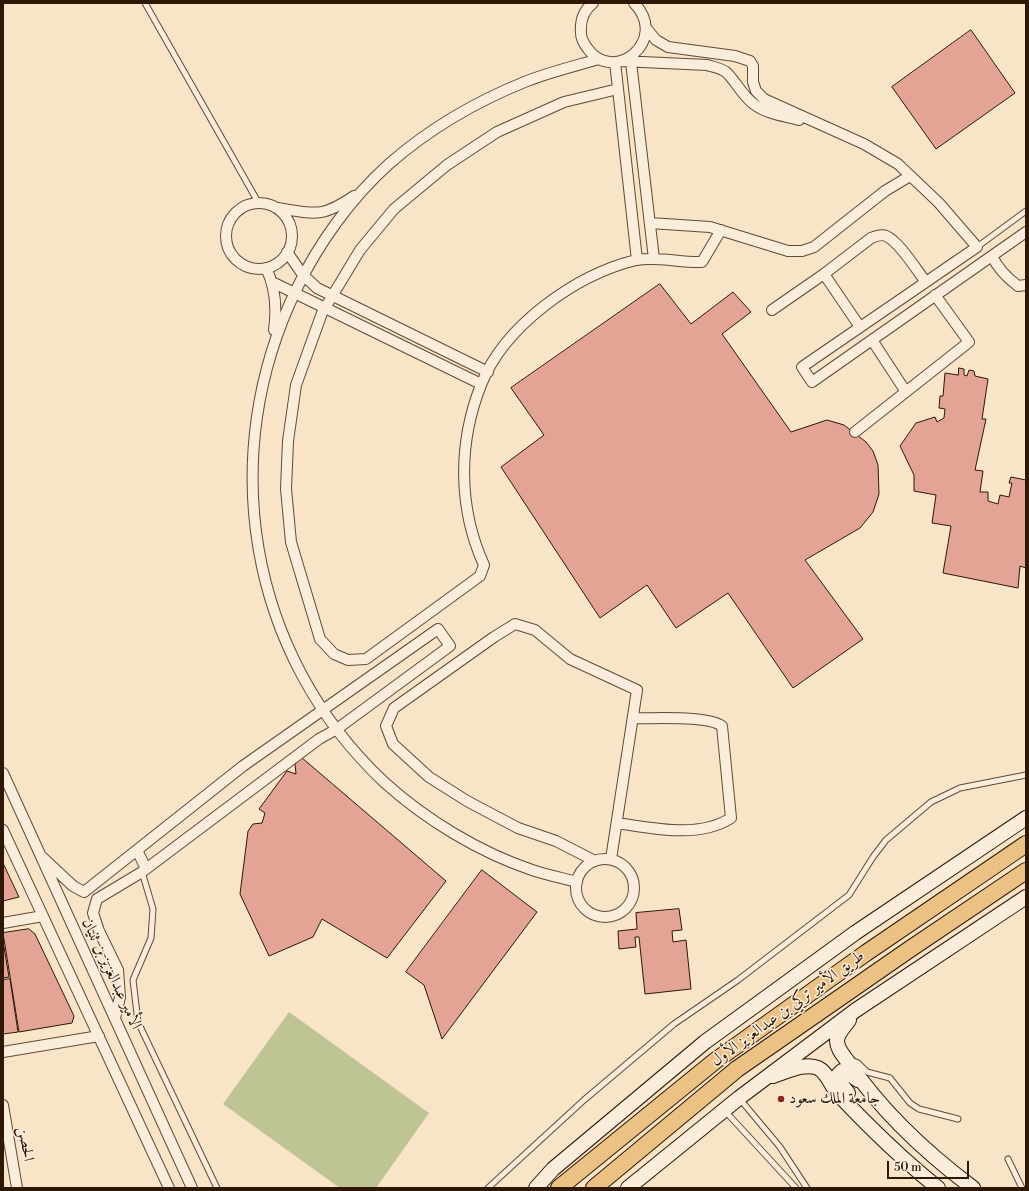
<!DOCTYPE html>
<html>
<head>
<meta charset="utf-8">
<style>
  body { margin:0 }
  #map { position:relative; width:1029px; height:1191px; overflow:hidden; background:#f8e4c7; font-family:"Libre Bodoni",serif }
  canvas { display:block }
  .frame { position:absolute; inset:0; border:4px solid #2e1705; pointer-events:none }
  .scale { position:absolute; left:887px; top:1161px; width:82px; height:18px; box-sizing:border-box; border:2px solid #2e1705; border-top:0; padding-left:5px; font-size:12px; line-height:14px; white-space:nowrap; color:#2e1705; -webkit-text-stroke:3px #faeddb; paint-order:stroke }
</style>
</head>
<body>
<div id="map">
<canvas width="1029" height="1191"></canvas>
<div class="frame"></div>
<div class="scale">50 m</div>
</div>
<script>
const g = document.querySelector('canvas').getContext('2d');
g.lineJoin = 'round';
function fillPath(path, color) {
  g.fillStyle = color;
  g.fill(path, 'evenodd');
}
function strokePath(path, color, width, dash) {
  g.strokeStyle = color;
  g.lineWidth = width;
  g.lineCap = dash ? 'butt' : 'round';
  g.setLineDash(dash || []);
  g.stroke(path);
}
function drawText(font, color, halo, rows, align = 'center') {
  g.font = font + ' "Libre Bodoni",Amiri,serif';
  g.lineWidth = 3;
  g.setLineDash([]);
  g.textBaseline = 'middle';
  g.strokeStyle = halo;
  g.fillStyle = color;
  for (const [text, x, y, turn = 0] of rows) {
    g.save();
    g.translate(x, y);
    g.rotate((+turn || 0) * Math.PI / 180);
    g.textAlign = isNaN(turn) ? turn : align;
    if (halo) g.strokeText(text, 0, 0);
    g.fillText(text, 0, 0);
    g.restore();
  }
}
const green = new Path2D(`
  M289,1012L429,1113L376,1188H340L223,1104Z`);
const building = new Path2D(`
  M971,30L1015,93L936,149L892,87Z
  M660,284L691,324L733,292L751,312L722,334L791,432L827,420L844,425L866,442L873,451L878,465L879,494L873,512L860,528L805,560L863,639L793,688L728,593L676,628L647,585L600,618L501,467L544,435L511,388Z
  M959,368L964,369V375L967,376L969,370L974,371L975,376L988,379L982,419H986L975,470L983,471L980,492H988V501L998,504L1000,495L1009,497L1012,483H1009L1011,477L1026,480V568L1020,566L1018,588L943,573L951,526L932,523L936,495L914,491V475L900,446L916,423L935,417L937,422L944,418L945,409L939,408L940,396H943L945,373L958,375Z
  M301,757L446,881L387,958L322,919L313,937L269,956L240,894L248,831L253,824L262,823L265,813L259,809L287,771L296,774L295,764Z
  M3,863L19,897L3,901Z
  M482,870L537,912L442,1039L424,985L406,972Z
  M679,909L682,930L672,931L673,942L686,940L691,989L645,994L639,937H635L636,947L619,949L618,931L637,929L636,913Z
  M29,929L35,934L74,1016L72,1023L19,1032L3,933Z
  M3,941L9,977L3,978Z
  M10,979L18,1032L3,1034V980Z`);
const lane = new Path2D(`
  M145,3L258,202
  M977,247L1026,211
  M142,872L153,909L151,938L133,980L138,1022L217,1188
  M851,1060L858,1063L867,1072L890,1078L910,1103L919,1109L958,1119
  M739,1098L780,1147L807,1188
  M725,1111L796,1188
  M1008,1159L1022,1188
  M488,1188L584,1100L674,1024L738,980L849,895L873,857L886,840L931,802L960,788L1026,775`);
const street = new Path2D(`
  M593,3C584,10 580,21 581,33C581,39 584,44 588,49C614,85 670,40 634,3
  M646,28L656,40L668,47L735,56L750,61L753,66V82L756,91L764,99L864,144L898,164L939,203L977,247L802,367L812,382L1026,232
  M621,61L707,65C713,67 722,68 727,73C737,83 743,97 755,105C767,114 785,116 799,120
  M615,62L637,260
  M631,62L654,259
  M618,89L564,102L497,132L447,165L394,209L360,250L322,313L296,385L288,441L286,489L291,542L320,639L334,654L348,660L366,659L480,576L484,565C458,508 458,443 481,385C504,326 575,275 636,260C657,256 681,263 702,262L721,230
  M226 236a33 33 0 1 1 66 0a33 33 0 1 1-66 0Z
  M278,208C315,214 322,218 354,196
  M650,223L710,227L788,251H802L814,247L885,191L910,176
  M287,252L303,275L317,288L488,372
  M992,256C998,269 1006,277 1018,286L1026,285
  M266,268C276,288 277,308 274,330
  M824,274L871,238C876,236 882,234 886,236C899,241 917,271 926,282
  M274,283L481,384
  M772,310L824,274L860,327
  M872,340L906,392
  M855,432L969,342L935,295
  M3,773L192,1188
  M617,823C653,828 698,839 731,818L722,726C707,715 653,719 633,718
  M3,830L169,1188
  M137,850L146,869
  M41,856L73,886L84,892L243,766L438,629L450,646L337,729L319,739L142,872L97,899L93,913L99,931L118,970L120,997L115,1018
  M576 888a29 29 0 1 1 58 0a29 29 0 1 1-58 0Z
  M595,861L556,841L518,828L467,801L429,777L393,744L386,726L394,708L494,637L515,624L535,630L570,659L637,690L611,859
  M577,882C562,878 547,875 532,870C479,852 426,820 384,782C248,654 215,455 297,288C319,243 351,198 389,164C430,128 477,101 527,81C550,72 575,66 599,59
  M3,923L43,916
  M3,1052L99,1036
  M3,1105L17,1188`);
const secondary = new Path2D(`
  M849,1020C845,1026 837,1033 837,1041C837,1049 844,1056 848,1062C882,1112 925,1152 973,1188
  M773,1076C786,1072 805,1062 818,1068C827,1072 831,1086 838,1094C870,1128 902,1159 938,1188
  M848,1093L838,1080V1075L842,1071L847,1072L858,1080
  M536,1188L553,1169L705,1042L855,933L1026,818
  M628,1188L739,1098L856,1010L1026,897`);
const primary = new Path2D(`
  M559,1188L715,1061L866,953L1026,844
  M594,1188L737,1069L910,949L1026,871`);
const markers = [
  [781,1099,4,"#8f2418"]
];
const streetNames = [
  ["الأمير عبدالعزيز بن ثنيان",111,974,65],
  ["طريق الأمير تركي بن عبدالعزيز الأول",788,1009,-36],
  ["الحصن",25,1144,80]
];
const poiNames = [
  ["جامعة الملك سعود",789,1099]
];
fillPath(green, '#bfc494');
fillPath(building, '#e3a395');
strokePath(building, '#2e1705', 1);
strokePath(lane, '#604a36', 7);
strokePath(street, '#604a36', 12);
strokePath(secondary, '#2e1705', 16);
strokePath(primary, '#2e1705', 18);
strokePath(lane, '#faeddb', 5);
strokePath(street, '#faeddb', 10);
strokePath(secondary, '#faeddb', 14);
strokePath(primary, '#ecc284', 16);
for (const [x, y, r, color] of markers) {
  const dot = new Path2D();
  dot.arc(x, y, r, 0, 2 * Math.PI);
  g.fillStyle = color;
  g.fill(dot);
  strokePath(dot, '#faeddb', 1.5);
}
drawText('16px', '#2e1705', '#faeddb', streetNames);
drawText('16px', '#2e1705', '#faeddb', poiNames, 'left');
</script>
</body>
</html>
